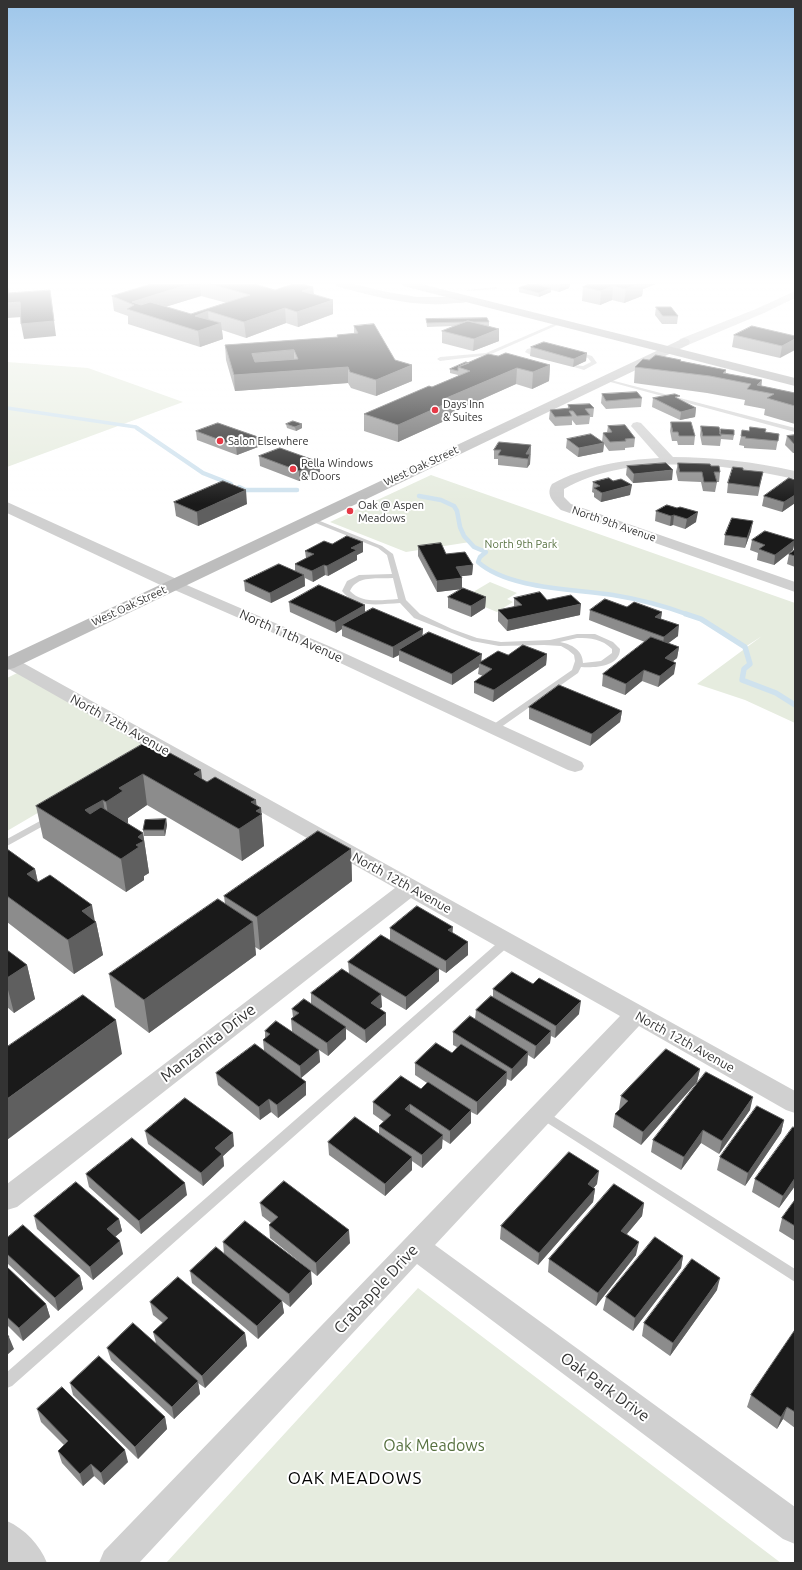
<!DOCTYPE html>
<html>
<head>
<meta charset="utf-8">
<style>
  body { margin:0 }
  #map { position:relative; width:802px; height:1570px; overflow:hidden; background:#fff; font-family:Ubuntu,sans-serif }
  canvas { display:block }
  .frame { position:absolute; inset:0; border:8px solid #333; pointer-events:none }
</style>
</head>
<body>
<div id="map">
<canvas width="802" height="1570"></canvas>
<div class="frame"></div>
</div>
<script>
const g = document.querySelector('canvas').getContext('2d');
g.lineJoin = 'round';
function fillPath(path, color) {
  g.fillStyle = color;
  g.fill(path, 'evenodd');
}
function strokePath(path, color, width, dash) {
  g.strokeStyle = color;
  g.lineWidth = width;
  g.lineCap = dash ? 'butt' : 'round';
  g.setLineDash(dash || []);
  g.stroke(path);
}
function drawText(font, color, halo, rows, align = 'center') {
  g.font = font + ' Ubuntu,sans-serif';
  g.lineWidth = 4;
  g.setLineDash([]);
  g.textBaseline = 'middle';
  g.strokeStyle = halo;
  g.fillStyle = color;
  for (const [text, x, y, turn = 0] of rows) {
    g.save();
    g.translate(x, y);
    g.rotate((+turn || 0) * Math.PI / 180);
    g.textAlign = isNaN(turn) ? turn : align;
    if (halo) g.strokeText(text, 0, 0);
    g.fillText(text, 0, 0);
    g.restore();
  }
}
const green = new Path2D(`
  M7,362L88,368L183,402L7,467Z
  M431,475L795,603V723L745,700L697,684L762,636L745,647L701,619L676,610L614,595L535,585L508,577L486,569L478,562L480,557L486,552C480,548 474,548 470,542L406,552L330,522Z
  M490,582L517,593L507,599L513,602L497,612L463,598Z
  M19,672L152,746L7,831V678Z
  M418,1288L781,1563H166Z`);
const streamFar2 = new Path2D(`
  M7,408L136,427L138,429`);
const streamFar1 = new Path2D(`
  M137,428L203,473L231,484
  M239,487L245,490H297
  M419,496L441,500L454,506L457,511L460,527L464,536L474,547L486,552L480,557L478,562C508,589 574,589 613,595C638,599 665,606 689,615`);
const stream = new Path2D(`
  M686,614L701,619L745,647L750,664L744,669L742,680L776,693L795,705`);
const service = new Path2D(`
  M496,287L498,289L468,291L466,290Z
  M558,322L562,323L489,355L440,361L437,359L440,357L486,353Z
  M541,346L543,347V349L531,351L535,353V355H531L525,352L527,349Z
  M575,351L592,356L597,363L584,370L574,367V365L583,366L591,362L588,358L573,354L572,353Z
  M603,378L795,428V432L603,380Z
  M310,517L382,546L393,554L406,600L420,614L452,629L477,638L501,642L550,640L577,634H595L613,642L620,649C620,667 594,668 581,667L578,673L497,730H491L490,728L491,726L572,670L575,661L574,655L568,650L561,646L544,645L499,646L472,641L414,618L400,603C380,604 356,609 342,591L347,581L359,575L392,574L387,555L378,548L308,520L307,519ZM393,578L398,599C382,600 362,604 350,591C357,575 377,579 393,578ZM577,638C591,638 602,639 612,649V653L601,661L583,663C583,650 571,644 560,642Z
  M51,815L56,818L54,820L7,846V839Z
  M506,938L510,939L511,942L510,945L12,1386L7,1388V1372L502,939Z
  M542,1109L795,1269V1282L538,1117L536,1114L538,1111Z`);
const minor = new Path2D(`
  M637,422L641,423L673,457C714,457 754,462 795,471V479C726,464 628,452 564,489V497L571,504L795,582V592L561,510C554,503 545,495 552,484C585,466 622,460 659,458L631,426L633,423Z
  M175,580L331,647L582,762L584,766L582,770L575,772L568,770L319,653L170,588L167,585L170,582Z
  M10,658L16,659L795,1091V1113L786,1110L639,1026L435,1245L795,1507V1544L783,1539L417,1264L139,1563H99L104,1551L620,1016L411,898L17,1207L7,1210V1184L395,888L7,668V659Z
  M7,1521C25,1529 40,1545 47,1563H7Z`);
const tertiary = new Path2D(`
  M795,291V298L764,313L688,345H680L678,342L680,339L756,309Z
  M7,502L181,581L184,585L181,589L175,590L169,589L7,513Z`);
const secondary = new Path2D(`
  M335,284H354L387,292L417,297H448L465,296L471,299C467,303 462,303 456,303C415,308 376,297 336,286Z
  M684,338L688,339L690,342L688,345L14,668L7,670V657Z`);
const primary = new Path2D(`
  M402,284H421L795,378V386L403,286Z`);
const wall = new Path2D(`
  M152,284H254L275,290L313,287L314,294L333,314L298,327L286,323L246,338L222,330L223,339L200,347L128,324V316L114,311L112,296ZM201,296L227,303L191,314L165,307Z
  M537,284H570L569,288L559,292L551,290V292L539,297L519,292V288Z
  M589,284H656L643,289L642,296L624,303L612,300L600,305L582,301L583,287Z
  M656,307L678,316L677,324H662L655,315Z
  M426,319L489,322V326H487L499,329V341L473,351L442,343V331L453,326L427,327Z
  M354,326L395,360L412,381L376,396L351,388L348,383L235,391L226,360L225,345L337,337V335L354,334Z
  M734,335L795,336L780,358L732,347Z
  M531,347L586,361L573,367L530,356Z
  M498,356L550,365L549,381L532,389L516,384L451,413V418L398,442L364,431V414L432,387L458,376V375L450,373V369L469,363Z
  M649,360L681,361L726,370V373L761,386L795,393V424L764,415L765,409L744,405L745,400L707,393L634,383L635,367Z
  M602,394L642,398L641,407L606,409L601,403Z
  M653,398L680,400L696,408L695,417L680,420L652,407Z
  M568,405L594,408L593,417H590L589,424L576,425L572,420V425L555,426L549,419L550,410L568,409Z
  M671,422L695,436L694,445H678L677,441H672L670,431Z
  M286,424L302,428L296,431L287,428Z
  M608,426L635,438L634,447L625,448V450L609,451L604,444L603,452L578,457L566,448L567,439L602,442L603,433L607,432Z
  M701,426L720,432L734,435L733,440L721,439L720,446L702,445L700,435Z
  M196,431L258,437V447L237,455L197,440Z
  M766,432L779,434L776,450L744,448V446L739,445L741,436Z
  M795,435V453H793L785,445L787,436Z
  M531,445L530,464L527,468L498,465V459H494V450Z
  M259,456L319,462L320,472L299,481L260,466Z
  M678,463L711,466L720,472L719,482H717L715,492L703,491L701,482L678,481L676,472Z
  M627,466L672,480L633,483L626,475Z
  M743,470L763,472L758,496L727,493L728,483Z
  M795,480V503L782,512L762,506L764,496Z
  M593,482L630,495L601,502L594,497V493L592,492Z
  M174,502L247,504L198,526L176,516Z
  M677,508L696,522L685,529L673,525L670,526L655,521L656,511Z
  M751,531L745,548L724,545L725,535Z
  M752,540H795L793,550L774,565L757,560L758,553L750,550Z
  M363,542V552L357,555V560L328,576L325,575L313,582L305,578V586L271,603L245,591L244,581L295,571V564L306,558L305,551L332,544Z
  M418,546L446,554L473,565L472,575L461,576L462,578V589L437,592L418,556Z
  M795,550V567L787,564L789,554Z
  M448,597H486L485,608L471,617L448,608Z
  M514,598L547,600L580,615L507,631L498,621V610L514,607Z
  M289,602L365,605V612L423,629L422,636L482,661L508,655L547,654L546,665L493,702L474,693V682L483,676L478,674L479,667L452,685L399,661V655L393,658L342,636V629L336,633L290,612Z
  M627,607L662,612L661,619L678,636L668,643L679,647L677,658L673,661L674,674L658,687L642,681L625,695L602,686L603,674L645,642L589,620L590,610Z
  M529,707L622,711L620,722L590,746L529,719Z
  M148,741L201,770L202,779L261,808L264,846L242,861L147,805L128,818V823H127L143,833L149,873L144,876V880L126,892L43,838L36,806Z
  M166,819L167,825L165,836H144L143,830Z
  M7,849L35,869L38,882L96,922L103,955L74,974L7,922Z
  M351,849L352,881L260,950L255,947L256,955L149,1033L115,1007L109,974L225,904L224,896Z
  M390,928L452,933L468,942V955L446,973L439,969V981L406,1010L381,995L382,1007L379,1008L386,1025L366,1043L346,1029V1039L328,1056L319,1050L320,1062L301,1078L295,1074L306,1082V1095L278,1118L271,1112L260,1120L218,1085L216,1073L264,1050L263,1040L265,1038V1031H292L291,1019L293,1017L292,1009L311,1004V993L349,973L348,962L390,940Z
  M7,950L27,965L35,999L14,1013L7,1007Z
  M493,989L579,1014L555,1038L551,1036L550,1043L534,1059L528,1055L527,1065L511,1081L507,1079L506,1085L477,1115L471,1112V1123L450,1144L442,1139V1148L422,1168L412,1161V1170L385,1196L329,1155L328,1142L379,1135V1126L384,1122L373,1114V1102L421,1089L427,1083L415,1075V1063L452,1053L457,1047L453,1045V1032L475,1019L476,1010L493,997Z
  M700,1069L697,1082L641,1145L613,1127L615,1114L620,1109H619L621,1096Z
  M750,1110L719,1154L701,1143L681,1170L651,1152L653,1140Z
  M784,1120L781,1133L745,1186L717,1170L720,1157Z
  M795,1128V1186L779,1208L752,1192L755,1179Z
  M145,1131L234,1146L223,1156L224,1166L203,1186L148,1144Z
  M86,1174L187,1195L141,1234L89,1187Z
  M597,1184L593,1188L595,1189L593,1202L538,1265L500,1239L501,1226Z
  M795,1200V1241L779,1231L782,1218Z
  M260,1203L350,1243L317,1276L270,1238L269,1225L271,1223L262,1216Z
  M644,1203L642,1216L627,1234L636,1255L596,1306L548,1272L549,1259Z
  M34,1216L119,1219L122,1231L115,1237L123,1254L93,1280L37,1229Z
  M7,1238L80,1276L83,1289L58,1311L7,1263Z
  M223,1242L312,1284L290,1307L282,1301L284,1313L258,1339L192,1283L190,1271L224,1254Z
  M683,1256L681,1268L633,1331L603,1310L606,1297Z
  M7,1267L46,1304L50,1317L23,1341L7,1325Z
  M717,1290L670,1356L642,1336L644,1323Z
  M150,1302L245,1333L247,1346L205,1388L198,1383L200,1394L174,1419L111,1360L107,1348L156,1343L153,1332L163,1323L153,1315Z
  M795,1330V1428L783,1419L777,1429L747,1407L751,1395Z
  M70,1383L165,1417L167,1429L138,1459L73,1395Z
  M37,1409L128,1462L104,1485L94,1476L83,1486L62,1463L58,1451L64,1445L41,1422Z`);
const shadedWall = new Path2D(`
  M190,284H200L201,296L142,314L132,302Z
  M560,284H570L569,288L559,292Z
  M634,284H656L643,289L642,296L624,303L626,289Z
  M613,286L612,300L600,305L601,291Z
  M313,287L314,302L302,291Z
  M8,288L10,303L20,302L22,317L7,318Z
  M551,288V292L539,297V293Z
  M50,290L56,336L24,339L21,324Z
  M333,300V314L298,327L297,312Z
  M285,308L286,323L246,338L244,322Z
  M208,311L209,327L195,316Z
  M221,323L223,339L200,347L198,331Z
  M499,329V341L473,351L474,339Z
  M795,339V350L780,358L782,346Z
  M294,350V366L253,370L252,354Z
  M587,353L586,361L573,367L574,359Z
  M412,365V381L376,396V380Z
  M550,365L549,381L532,389L533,372Z
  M348,367V383L235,391L234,375Z
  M517,368L516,384L451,413V418L398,442V425L444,399Z
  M762,380L761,391L757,385Z
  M696,408L695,417L680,420L681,412Z
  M302,424V428L296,431L295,427Z
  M258,437V447L237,455L236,446Z
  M604,443L603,452L578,457L579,448Z
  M531,445L530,464L527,468L528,459L526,454Z
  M319,462L320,472L299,481V471Z
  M673,470L672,480L633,483L634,474Z
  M632,485L630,495L601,502L602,493Z
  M246,490L247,504L198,526L197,512Z
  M795,495V503L782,512L784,502Z
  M698,512L696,522L685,529L687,519Z
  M674,515L673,525L670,526L671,516Z
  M753,521L751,531L745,548L747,538Z
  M795,540L793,550L774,565L775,555Z
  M363,542V552L357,555V560L328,576L327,566L351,548Z
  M324,565L325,575L313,582L312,571Z
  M473,565L472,575L455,577L456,567Z
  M304,575L305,586L271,603L270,593Z
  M462,578V589L437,592V581Z
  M486,597L485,608L471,617V606Z
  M581,604L580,615L507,631L508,620Z
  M365,605V616L342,625V629L336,633L335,622Z
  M662,612L660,623L655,617Z
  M679,625L678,636L662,648L664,637Z
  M423,629L422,640L399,650V655L393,658V647Z
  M679,647L677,658L663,669L665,658Z
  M482,654L481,664L479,663V667L452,685V674Z
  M547,654L546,665L493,702L494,690Z
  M676,663L674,674L658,687L660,676Z
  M644,670L642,681L625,695L626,684Z
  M622,711L620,722L590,746L592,734Z
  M201,770L204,801L197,806L194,774Z
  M143,774L147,805L128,818V823L111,833L106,802L119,788Z
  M103,800L108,831L85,810Z
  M256,800L257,811L261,808L264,846L242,861L239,829L251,802Z
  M166,819L167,825L165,836L164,830Z
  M143,833L149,873L144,876V880L126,892L121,859L136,845L138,837Z
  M351,849L352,881L260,950L257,917Z
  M35,869L42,902L27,874Z
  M92,905L95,922H96L103,955L74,974L68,940L82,911Z
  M253,922L256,955L149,1033L144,1000Z
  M453,927L452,939L448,930Z
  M468,942V955L446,973V961Z
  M27,965L35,999L14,1013L7,986V978Z
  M439,969V981L406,1010V997Z
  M381,994L382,1007L371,1015V1003Z
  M581,1001L579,1014L555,1038L556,1026Z
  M386,1013V1025L366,1043L365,1030Z
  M116,1020L122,1054L7,1140V1099Z
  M346,1027V1039L328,1056L327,1043Z
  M551,1031L550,1043L534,1059L536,1046Z
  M319,1050L320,1062L301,1078L300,1066Z
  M528,1052L527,1065L511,1081L512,1069Z
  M700,1069L697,1082L641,1145L643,1132Z
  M507,1072L506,1085L477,1115V1102Z
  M306,1082V1095L278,1118L277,1105Z
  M753,1097L750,1110L719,1154L722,1141Z
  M269,1099L271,1112L260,1120L259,1107Z
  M410,1104V1117L405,1109Z
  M471,1110V1123L450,1144V1131Z
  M784,1120L781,1133L745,1186L748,1173Z
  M703,1130L701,1143L681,1170L684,1157Z
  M233,1133L234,1146L223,1156L224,1166L203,1186L201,1173L215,1148Z
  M443,1135L442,1148L422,1168V1155Z
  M412,1157V1170L385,1196V1184Z
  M599,1171L597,1184L586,1197L588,1184Z
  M795,1178V1186L779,1208L783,1196Z
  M185,1183L187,1195L141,1234L139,1221Z
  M595,1189L593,1202L538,1265L539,1253Z
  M644,1203L642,1216L619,1243L621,1231Z
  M119,1219L122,1231L109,1242L107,1229Z
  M349,1230L350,1243L317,1276L316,1263Z
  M120,1241L123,1254L93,1280L90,1267Z
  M639,1242L636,1255L596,1306L598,1293Z
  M683,1256L681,1268L633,1331L635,1318Z
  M311,1271L312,1284L290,1307L289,1294Z
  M80,1276L83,1289L58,1311L55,1298Z
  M720,1278L717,1290L670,1356L673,1343Z
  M282,1301L284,1313L258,1339L257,1326Z
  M46,1304L50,1317L23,1341L19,1328Z
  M245,1333L247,1346L205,1388L202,1376Z
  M9,1337L14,1349L7,1355V1339Z
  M198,1381L200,1394L174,1419L172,1407Z
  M787,1407L783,1419L777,1429L781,1417Z
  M165,1417L167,1429L138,1459L135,1447Z
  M125,1450L128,1462L104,1485L101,1473Z
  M91,1464L94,1476L83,1486L80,1474Z`);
const building = new Path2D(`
  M152,284H190L132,302L141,305L150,302L191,314L250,295L210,284H254L275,290L293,284H302L313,287L302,291L333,300L297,312L285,308L244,322L208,311L195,316L221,323L198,331L127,309L134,305L112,296Z
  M529,284H535L551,288L539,293L519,288Z
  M589,284H637L626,289L613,286L601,291L583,287Z
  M7,288H8V293L50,290L54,321L21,324L20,302L7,303Z
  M656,307H671L678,316H663Z
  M487,318L489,322H473L468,321L463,322L427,323L426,319Z
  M468,321L499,329L474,339L442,331Z
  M374,324L395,360L412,365L376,380L350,372L348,367L234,375L225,345L338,337L337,335L358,333L354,326ZM294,350L298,359L255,362L252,354Z
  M752,326L795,336V339L782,346L734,335Z
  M544,342L587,353L574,359L531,347Z
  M506,353L550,365L533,372L517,368L444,399L452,401L398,425L364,414L429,386L432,387L470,371L458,367L488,354L498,356Z
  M656,355L681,360L680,361L726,370L723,373L762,380L757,385L795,393V406L767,398L774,394L747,389L751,384L710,376L635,367L643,359L649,360Z
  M466,362L469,363L458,367V371L450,369Z
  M637,392L642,398L606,401L602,394Z
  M675,394L680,396L675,397L696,408L681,412L653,398Z
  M590,404L594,408L585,409L590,415L577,416L573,411H569L572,416L555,417L550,410L570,408L568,405Z
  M293,421L302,424L295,427L286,424Z
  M671,422H691L695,436H679L678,432H673Z
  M218,423L258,437L236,446L196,431Z
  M625,425L635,438L625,439L626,441L610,442L603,433L612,432L608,426Z
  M701,426L719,427L721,436H703Z
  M750,427L766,429L765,432L779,434L778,441L745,438L746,437L741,436L742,430L749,431Z
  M721,429L734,430V435L720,434Z
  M591,434L604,443L579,448L567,439Z
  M795,435V444H794L787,436Z
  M499,442L531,445L526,454H530L528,459L498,455L501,450H494Z
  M280,448L319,462L299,471L259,456Z
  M666,463L673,470L634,474L627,466Z
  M678,463L710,464L711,466H719L720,472H714L717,482H704L702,472H680Z
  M733,467L743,468V470L763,472L759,487L728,483Z
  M609,478L613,481L621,479L632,485L602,493L594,488L600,486L593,482Z
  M789,478L795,480V495L784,502L764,496Z
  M223,481L246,490L197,512L174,502Z
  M667,505L677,508L680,507L698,512L687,519L674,515L671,516L656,511Z
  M732,518L753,521L747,538L725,535Z
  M765,531L795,540L775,555L759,549L765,545L752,540Z
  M347,536L363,542L351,548L357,550L327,566L324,565L312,571L295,564L314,554L305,551L324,541L332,544Z
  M441,543L446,554L465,552L473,565L456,567L462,578L437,581L418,546Z
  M795,550V556L789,554Z
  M279,564L304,575L270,593L244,581Z
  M319,585L365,605L335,622L289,602Z
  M463,588L486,597L471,606L448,597Z
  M540,592L547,600L571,595L581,604L508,620L498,610L522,605L514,598Z
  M605,599L627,607L634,602L662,612L655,617L679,625L664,637L590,610Z
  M373,608L423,629L393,647L342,625Z
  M429,632L482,654L452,674L399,650Z
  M651,637L679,647L665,658L676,663L660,676L644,670L626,684L603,674Z
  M523,645L547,654L494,690L474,682L492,669L479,663L498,651L508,655Z
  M559,685L622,711L592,734L529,707Z
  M148,741L201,770L194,774L207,782L215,777L256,800L251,802L261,808L256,811L262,814L239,829L143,774L119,788L123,791L106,802L103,800L85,810L90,814L101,807L143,833L138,837L144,841L136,845L139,847L121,859L36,806Z
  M166,819L164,830H143L145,820Z
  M318,831L351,849L257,917L224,896Z
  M7,849L35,869L27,874L38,882L50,875L92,905L82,911L96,922L68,940L7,896Z
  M218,899L253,922L144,1000L109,974Z
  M417,906L453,927L448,930L468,942L446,961L390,928Z
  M381,935L439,969L406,997L348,962Z
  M7,950L27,965L7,978Z
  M342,969L381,994L371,1003L386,1013L365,1030L311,993Z
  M512,972L533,984L539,978L581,1001L556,1026L493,989Z
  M83,995L116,1020L7,1099V1047Z
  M491,996L551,1031L536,1046L476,1010Z
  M304,999L346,1027L327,1043L291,1019L299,1013L292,1009Z
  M470,1016L528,1052L512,1069L453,1032Z
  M276,1021L319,1050L300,1066L263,1040L270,1034L265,1031Z
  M436,1043L452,1053L461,1044L507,1072L477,1102L415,1063Z
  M255,1044L306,1082L277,1105L269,1099L259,1107L216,1073Z
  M666,1049L700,1069L643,1132L615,1114L628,1101L621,1096Z
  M706,1072L753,1097L722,1141L703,1130L684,1157L653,1140Z
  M401,1076L421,1089L428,1082L471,1110L450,1131L410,1104L405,1109L443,1135L422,1155L379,1126L391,1115L373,1102Z
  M185,1098L233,1133L215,1148L222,1154L201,1173L145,1131Z
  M757,1106L784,1120L748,1173L720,1157Z
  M355,1117L412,1157L385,1184L328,1142Z
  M793,1127L795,1128V1178L783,1196L755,1179Z
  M132,1138L185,1183L139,1221L86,1174Z
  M569,1152L599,1171L588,1184L595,1189L539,1253L501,1226Z
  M284,1181L349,1230L316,1263L269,1225L278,1217L260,1203Z
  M76,1182L119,1219L107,1229L120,1241L90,1267L34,1216Z
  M614,1184L644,1203L621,1231L639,1242L598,1293L549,1259Z
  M795,1200V1226L782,1218Z
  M245,1221L311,1271L289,1294L223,1242Z
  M23,1225L80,1276L55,1298L7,1254V1238Z
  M655,1237L683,1256L635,1318L606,1297Z
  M216,1247L282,1301L257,1326L190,1271Z
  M692,1259L720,1278L673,1343L644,1323Z
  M7,1267L46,1304L19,1328L7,1317Z
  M178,1277L245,1333L202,1376L153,1332L168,1318L150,1302Z
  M133,1323L198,1381L172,1407L107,1348Z
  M795,1330V1412L787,1407L781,1417L751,1395Z
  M7,1334L9,1337L7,1339Z
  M99,1356L165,1417L135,1447L70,1383Z
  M62,1387L125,1450L101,1473L91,1464L80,1474L58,1451L68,1441L37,1409Z`);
const markers = [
  [435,410,4,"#e63946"],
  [220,441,4,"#e63946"],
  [293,469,4,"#e63946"],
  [350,511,4,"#e63946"]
];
const farPoinames = [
  ["Days Inn",443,404],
  ["& Suites",443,417],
  ["Salon Elsewhere",228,441],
  ["Pella Windows",301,463],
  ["& Doors",301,476],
  ["Oak @ Aspen",358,505],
  ["Meadows",358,518]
];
const farStreetnames = [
  ["West Oak Street",421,466,-25],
  ["North 9th Avenue",614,524,19],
  ["West Oak Street",129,606,-25]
];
const farParknames = [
  ["North 9th Park",521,544]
];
const streetNames = [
  ["North 11th Avenue",291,636,24],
  ["North 12th Avenue",120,725,29],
  ["North 12th Avenue",402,883,29],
  ["North 12th Avenue",685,1042,29]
];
const nearStreetnames = [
  ["Manzanita Drive",208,1043,-38],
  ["Crabapple Drive",376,1289,-47],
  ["Oak Park Drive",605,1387,36]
];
const nearParknames = [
  ["Oak Meadows",434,1446]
];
const nearNeighbourhoodnames = [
  ["OAK MEADOWS",355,1478]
];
fillPath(green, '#e6ecdf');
strokePath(streamFar2, '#cfe2ee', 3.5);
strokePath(streamFar1, '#cfe2ee', 4.5);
strokePath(stream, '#cfe2ee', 5.5);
fillPath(service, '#d0d0d0');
fillPath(minor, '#d0d0d0');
fillPath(tertiary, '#d0d0d0');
fillPath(secondary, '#bdbdbd');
fillPath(primary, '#ababab');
fillPath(wall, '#8c8c8c');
fillPath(shadedWall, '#5f5f5f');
fillPath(building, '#1a1a1a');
strokePath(building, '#5f5f5f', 1);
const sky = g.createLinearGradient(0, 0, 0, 504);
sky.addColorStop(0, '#9ec6ea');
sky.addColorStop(0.56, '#fff');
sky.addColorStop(1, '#ffffff00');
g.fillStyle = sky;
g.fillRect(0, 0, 802, 504);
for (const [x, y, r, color] of markers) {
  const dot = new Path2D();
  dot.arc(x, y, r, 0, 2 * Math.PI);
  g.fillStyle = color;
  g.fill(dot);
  strokePath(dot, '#fff', 1.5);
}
drawText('11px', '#333', '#fff', farPoinames, 'left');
drawText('11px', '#333', '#fff', farStreetnames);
drawText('11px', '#56703f', '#fff', farParknames);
drawText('13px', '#333', '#fff', streetNames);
drawText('16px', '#333', '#fff', nearStreetnames);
drawText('16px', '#56703f', '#fff', nearParknames);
g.letterSpacing = '1px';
drawText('17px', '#000', '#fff', nearNeighbourhoodnames);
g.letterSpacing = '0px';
</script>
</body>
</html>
